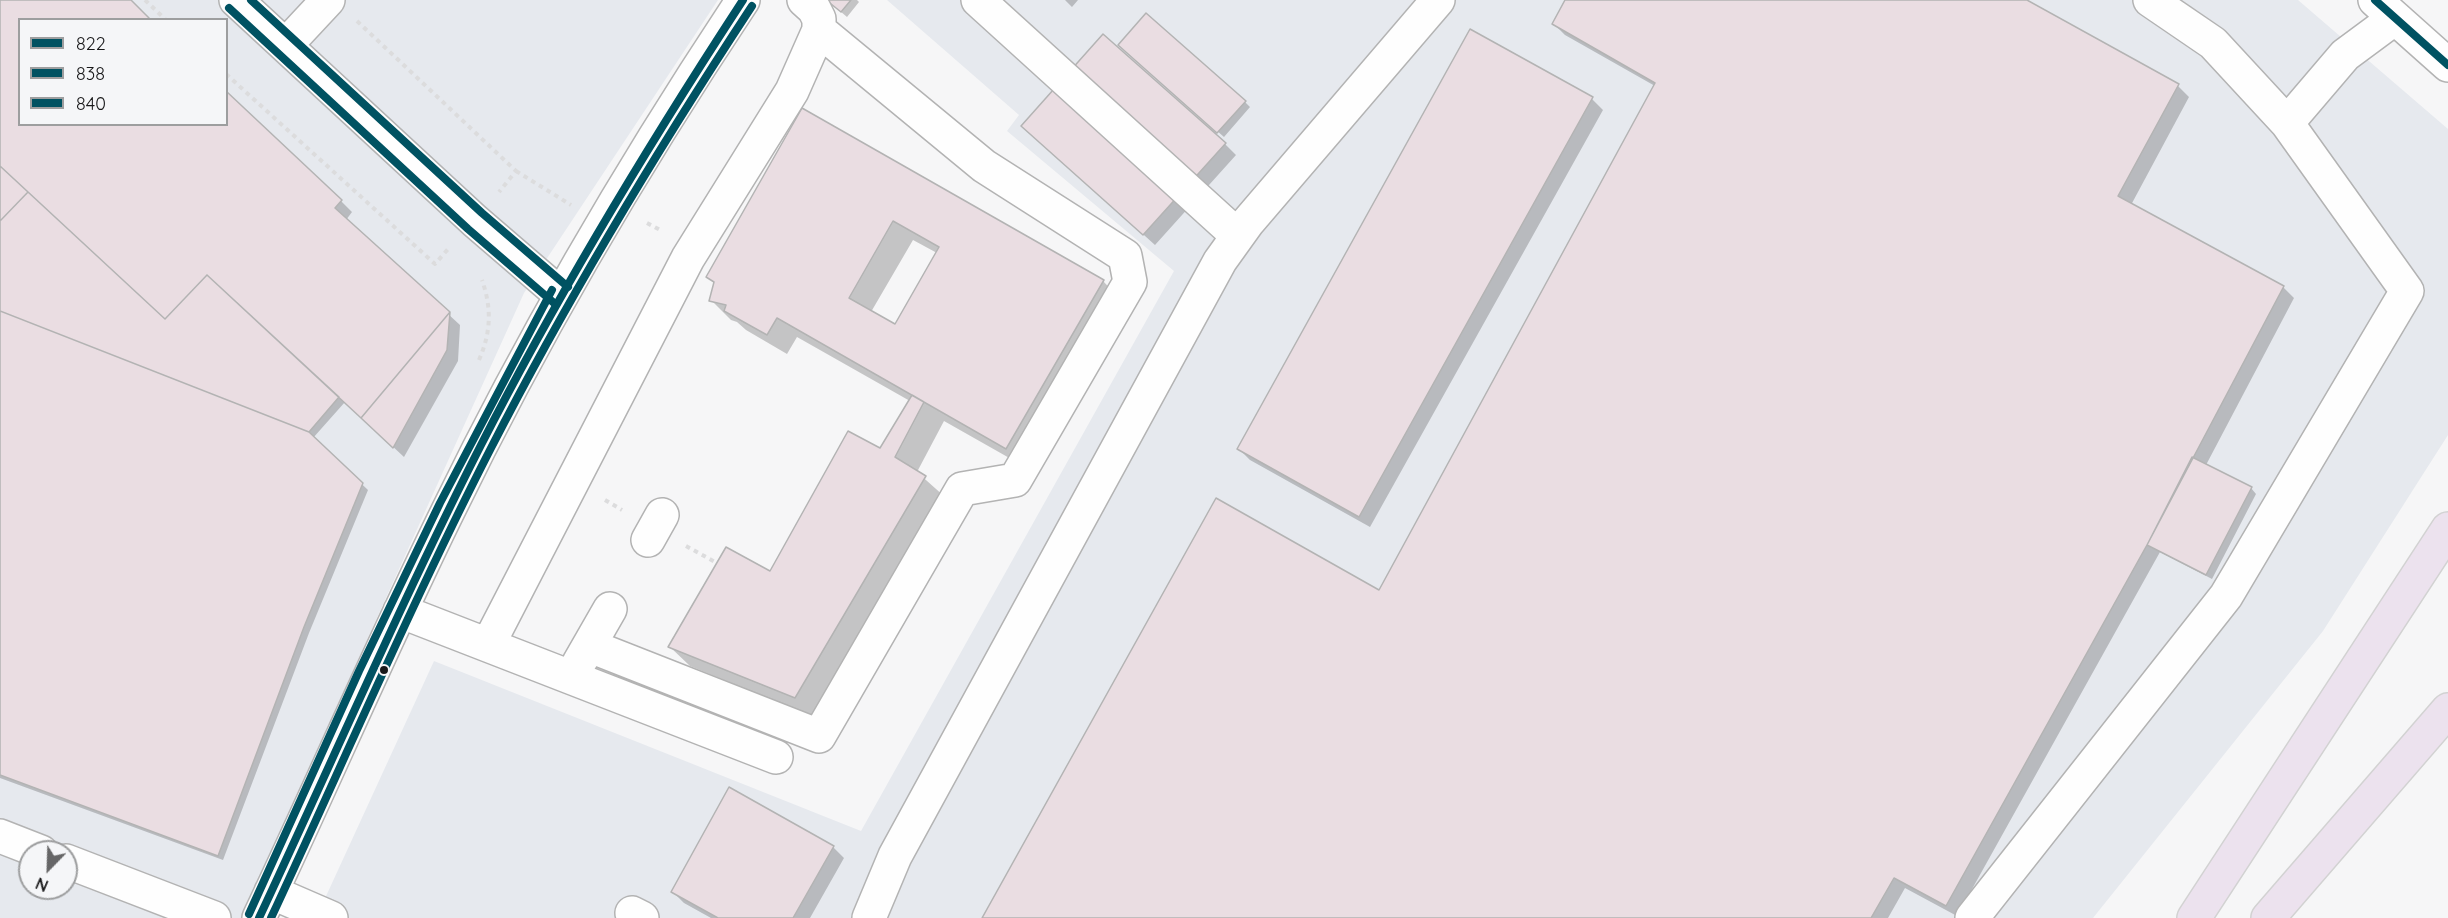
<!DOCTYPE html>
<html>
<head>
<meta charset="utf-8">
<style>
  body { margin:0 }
  #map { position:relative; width:2448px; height:918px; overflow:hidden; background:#f6f6f7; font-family:Quicksand,sans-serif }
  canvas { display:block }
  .legend { position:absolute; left:18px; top:18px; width:210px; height:108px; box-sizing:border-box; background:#f5f6f8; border:2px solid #9d9e9f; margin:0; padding:8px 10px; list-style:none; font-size:18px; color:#19191a }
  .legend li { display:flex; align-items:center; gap:12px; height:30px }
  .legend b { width:30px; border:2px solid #9d9e9f }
  .north { position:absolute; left:18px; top:840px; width:60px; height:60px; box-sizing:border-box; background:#f5f6f8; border:2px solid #9d9e9f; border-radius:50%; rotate:203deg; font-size:16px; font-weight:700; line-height:24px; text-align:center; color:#19191a }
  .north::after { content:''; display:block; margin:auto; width:21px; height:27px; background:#666667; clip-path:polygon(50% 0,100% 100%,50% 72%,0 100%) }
</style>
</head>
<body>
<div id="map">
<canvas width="2448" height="918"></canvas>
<ul class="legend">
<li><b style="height:8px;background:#005262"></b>822</li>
<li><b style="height:8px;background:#005262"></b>838</li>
<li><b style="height:8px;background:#005262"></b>840</li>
</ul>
<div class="north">N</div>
</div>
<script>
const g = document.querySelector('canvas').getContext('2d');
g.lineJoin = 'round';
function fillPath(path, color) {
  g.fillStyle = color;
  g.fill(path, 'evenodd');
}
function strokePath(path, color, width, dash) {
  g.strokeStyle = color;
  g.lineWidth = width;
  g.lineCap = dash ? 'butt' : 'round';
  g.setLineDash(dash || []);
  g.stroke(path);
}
const built = new Path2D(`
  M0,0H718L524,293L241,918H0ZM20,20H226V124H20ZM30,852H66V888H30Z
  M887,0H2298L2448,129V435L2323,631L2093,918H316L434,661L861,831L1174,271L1007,131L1019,115Z`);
const shadow = new Path2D(`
  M0,0H127L20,20V124L341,201L352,212L346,220L460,325L458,361L404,457L345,402L313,438L368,490L309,633L223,860L0,778Z
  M827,0H857L859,2L847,17Z
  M1065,0H1078L1072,7Z
  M1567,0H2024L2178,86L2189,97L2131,205L2283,287L2294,298L2206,465L2251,488L2256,494L2212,579L2160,552L1957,916L1905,888L1888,918H983L1380,592L1655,86L1565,35L1554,24Z
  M1125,50L1245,102L1250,107L1224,137Z
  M1592,99L1603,110L1370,527L1250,460L1239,449Z
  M803,110L1103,281L1122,301L1027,468L944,421L917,472L945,497L815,717L690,666L670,647L771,573L881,450L910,401L797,337L787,354L746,330L737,322L731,320L711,300L715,284L707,277ZM913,240L937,253L896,326L871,312Z
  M1034,136L1225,144L1236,155L1155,245Z
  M833,847L844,858L810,918H711L684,903L673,892Z`);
const building = new Path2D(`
  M0,0H131L151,20H20V124H226V91L342,200L335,208L450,312L361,418L207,275L165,319L0,166Z
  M826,0H851L841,12Z
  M1565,0H2027L2179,84L2118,196L2284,286L2147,545L1946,906L1894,878L1871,918H982L1216,498L1379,590L1655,83L1552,24Z
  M1146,13L1246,101L1217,133L1118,45Z
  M1470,29L1593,97L1359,517L1237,449Z
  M1103,34L1226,143L1143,235L1021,126Z
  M802,108L1104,280L1006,449L777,318L767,335L724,311L726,305L709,301L714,282L706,277ZM893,221L939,247L895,324L849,298Z
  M0,166L28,192L0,221Z
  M28,192L165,319L207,275L339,397L309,432L0,311V221Z
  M0,311L309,432L363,483L304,627L218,856L0,775Z
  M450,312L447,350L393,448L361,418Z
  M912,395L924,402L895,457L926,476L795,698L668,647L726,547L770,571L848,431L880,448Z
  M2192,457L2252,487L2206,575L2147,545Z
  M729,787L834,846L793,918H718L671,892Z`);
const path = new Path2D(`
  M145,0L166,20
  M357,21L516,171L499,192
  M226,74L435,264L449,248
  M516,171L571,205
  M647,223L662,231
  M479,360C491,332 492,309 482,280
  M605,500L622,510
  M686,546L717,563`);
const minor = new Path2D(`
  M236,0L475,221L561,295
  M978,0L1238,236
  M2375,0L2448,65
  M286,45L328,0
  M2287,123L2345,55L2395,18
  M648,540L662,515
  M400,611L776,757
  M488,645L688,258L792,91L819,30V19L814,9L804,0
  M590,646L819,736L962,489L1015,480L1130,282L1125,256L984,166L819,30
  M579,663L610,609
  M0,836L41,852
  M66,861L214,918
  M271,892L331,918
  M632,913L642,918
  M259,918C323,783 382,645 448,511C534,334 634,164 743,0
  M869,918L895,856L1220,261L1248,222L1438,0
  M1972,918L2226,596L2407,291L2287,123L2213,43L2150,0`);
const highway = new Path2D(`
  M2194,918L2448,529
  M2268,918L2448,710`);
const bus1 = new Path2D(`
  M2375,0L2448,65
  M259,918C333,760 402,600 481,445C559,292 649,144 743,0`);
const bus2 = new Path2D(`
  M229,8L468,229L554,303
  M271,918C344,761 412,602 491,448C569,296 658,149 752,6`);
const bus3 = new Path2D(`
  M251,0L482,213L568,287
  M249,914L359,671L440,503L552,290`);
const markers = [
  [384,670,5,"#19191a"]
];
fillPath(built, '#e6e9ee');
fillPath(shadow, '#0003');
fillPath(building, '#eadde2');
strokePath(building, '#b3b3b3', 1.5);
strokePath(minor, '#b3b3b3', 36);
strokePath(highway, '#d2d2d2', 36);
strokePath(path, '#dcdcdd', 4, [4.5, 4.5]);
strokePath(minor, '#fefefe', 33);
strokePath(highway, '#ece2ee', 33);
strokePath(bus1, '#005262', 8);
strokePath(bus2, '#005262', 8);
strokePath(bus3, '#005262', 8);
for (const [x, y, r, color] of markers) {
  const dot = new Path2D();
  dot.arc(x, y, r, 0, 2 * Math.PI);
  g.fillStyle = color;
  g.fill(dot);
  strokePath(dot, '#f5f6f8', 2);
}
</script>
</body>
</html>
